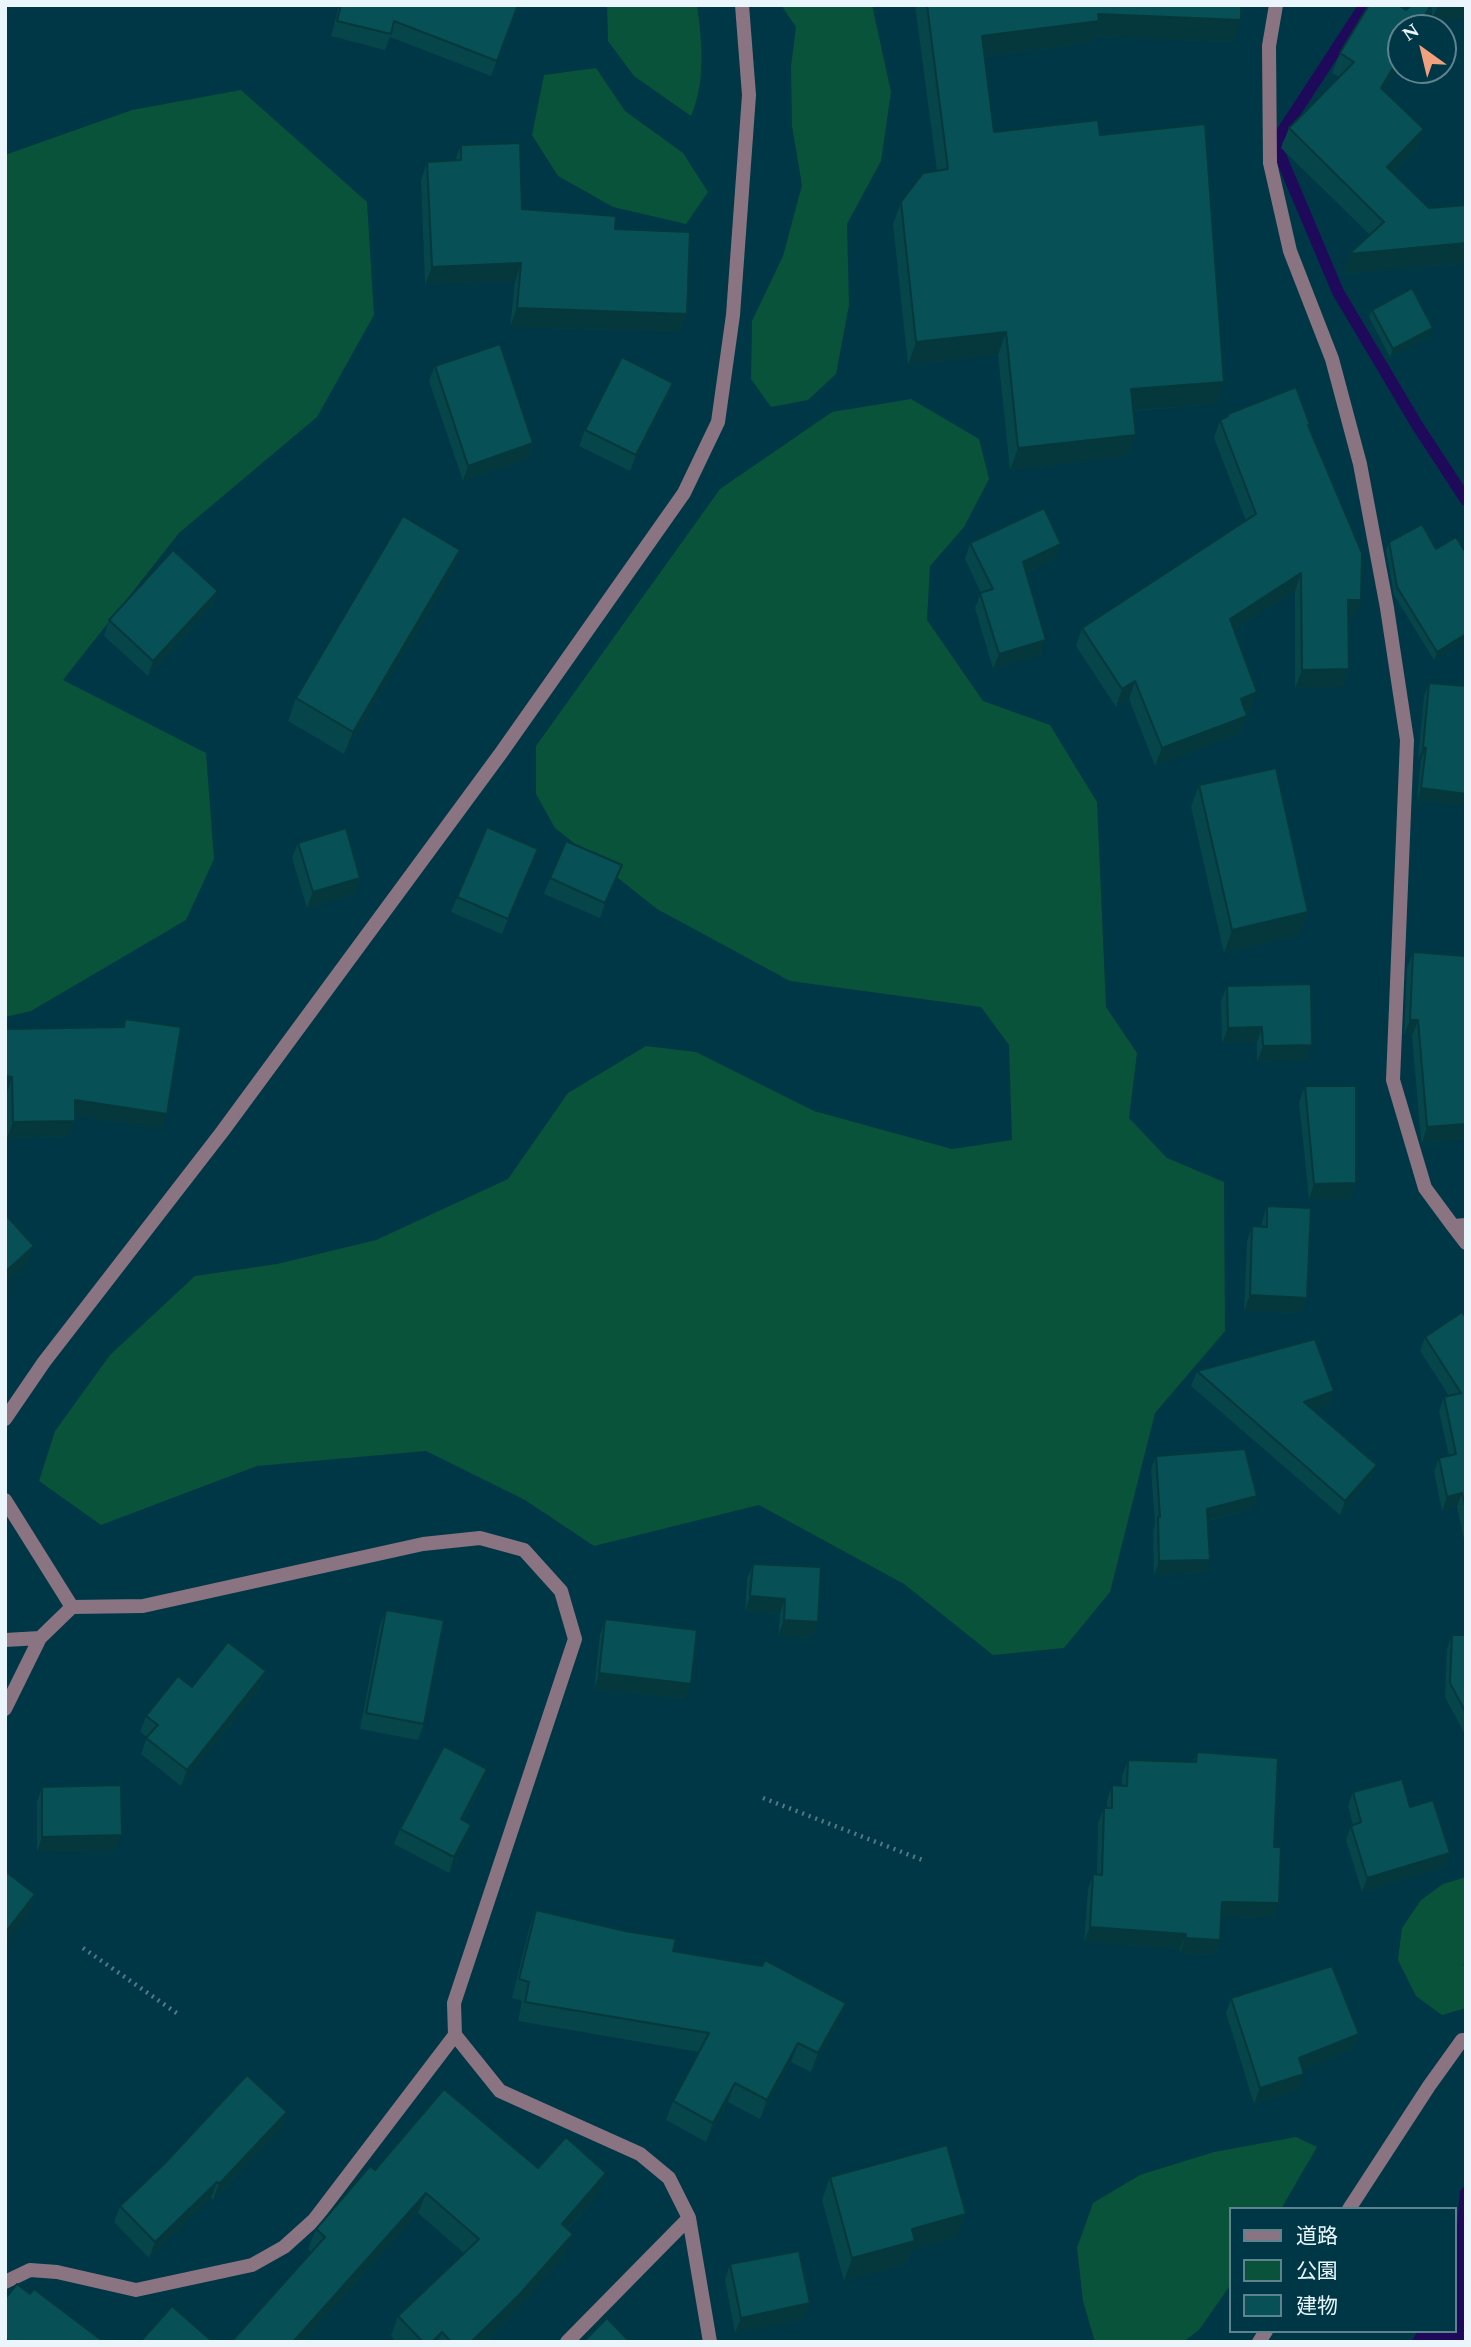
<!DOCTYPE html>
<html>
<head>
<meta charset="utf-8">
<style>
  body { margin:0 }
  #map { position:relative; width:1471px; height:2347px; overflow:hidden; background:#003746; font-family:Spectral,"Noto Sans JP",serif }
  canvas { display:block }
  .frame { position:absolute; inset:0; border:7px solid #eaf6fb; pointer-events:none }
  .legend { position:absolute; left:1229px; top:2207px; width:228px; height:126px; box-sizing:border-box; background:#003746; border:2px solid #5e838e; margin:0; padding:9px 12px; list-style:none; font-size:21px; color:#eaf6fb }
  .legend li { display:flex; align-items:center; gap:14px; height:35px }
  .legend b { width:35px; border:2px solid #5e838e }
  .north { position:absolute; left:1387px; top:14px; width:70px; height:70px; box-sizing:border-box; background:#003746; border:2px solid #5e838e; border-radius:50%; rotate:326deg; font-size:19px; font-weight:700; line-height:28px; text-align:center; color:#eaf6fb }
  .north::after { content:''; display:block; margin:auto; width:24px; height:32px; background:#f2a17e; clip-path:polygon(50% 0,100% 100%,50% 72%,0 100%) }
</style>
</head>
<body>
<div id="map">
<canvas width="1471" height="2347"></canvas>
<div class="frame"></div>
<ul class="legend">
<li><b style="height:9px;background:#8b7481"></b>道路</li>
<li><b style="height:19px;background:#08533a"></b>公園</li>
<li><b style="height:19px;background:#075055"></b>建物</li>
</ul>
<div class="north">N</div>
</div>
<script>
const g = document.querySelector('canvas').getContext('2d');
g.lineJoin = 'round';
function fillPath(path, color) {
  g.fillStyle = color;
  g.fill(path, 'evenodd');
}
function strokePath(path, color, width, dash) {
  g.strokeStyle = color;
  g.lineWidth = width;
  g.lineCap = dash ? 'butt' : 'round';
  g.setLineDash(dash || []);
  g.stroke(path);
}
const green = new Path2D(`
  M607,5H697C702,42 706,81 691,116L634,76L608,41Z
  M781,5H872L891,92L881,161L847,224L849,305L836,374L808,400L771,407L751,379L752,321L783,256L802,185L792,126L791,67L796,27Z
  M596,68L625,111L683,153L708,192L686,224L613,207L558,176L532,135L544,75Z
  M241,90L367,202L374,315L317,417L179,533L63,680L206,753L214,859L186,920L31,1011L5,1017V155L132,110Z
  M911,399L979,439L989,479L964,527L930,566L927,620L983,701L1050,725L1097,802L1106,1007L1137,1053L1129,1118L1167,1158L1224,1182L1225,1331L1155,1413L1110,1592L1064,1648L993,1655L904,1584L759,1505L594,1546L525,1500L426,1451L257,1466L101,1525L39,1481L55,1431L110,1355L195,1276L277,1264L376,1240L508,1179L568,1093L646,1046L696,1052L814,1111L952,1149L1012,1140L1009,1045L981,1007L790,981L657,909L555,828L536,794V746L720,489L832,412Z
  M1466,1877V1961L1463,1965L1466,1967V2008L1442,2015L1416,1996L1398,1960L1402,1928L1421,1900L1443,1884Z
  M1296,2137L1317,2147L1281,2209H1231V2284L1199,2330L1183,2342H1095L1083,2301L1077,2248L1093,2203L1140,2175L1214,2152Z`);
const water = new Path2D(`
  M1466,2184V2342H1411L1418,2331H1455V2250L1460,2191Z`);
const stream = new Path2D(`
  M1365,5L1275,143L1338,292L1417,425L1466,500`);
const path = new Path2D(`
  M763,1798L925,1861
  M83,1948L178,2014`);
const minor = new Path2D(`
  M1276,5L1269,46L1270,163L1290,251L1332,359L1360,464L1387,608L1407,740L1393,1080L1425,1188L1453,1226L1466,1225
  M1453,1226L1466,1243
  M5,1419L44,1362L222,1132L501,753L684,493L718,422L733,315L749,95L742,5
  M5,1500L72,1607
  M5,1640L40,1638
  M5,1709L40,1638L72,1607L143,1606L423,1544L480,1538L524,1550L561,1591L575,1639L454,2003L455,2035L500,2091L640,2154L669,2178L689,2218L710,2342
  M1349,2209L1429,2086L1462,2040H1466
  M5,2282L30,2270L57,2272L136,2290L252,2265L284,2247L314,2220L455,2035
  M567,2342L689,2218
  M1259,2342L1266,2331`);
const wall = new Path2D(`
  M339,5H518L491,76L390,37L385,50L331,36Z
  M915,5H1241L1233,42L1093,37L1090,43L984,57L994,132L1100,135L1216,404L1133,411L1136,435L1127,457L1010,470L998,355L908,365L893,224L901,202L937,171Z
  M1411,5H1466L1432,20V7L1427,19L1422,28H1401V63L1384,91L1424,129L1416,149L1393,173L1429,208L1466,205V263L1342,274L1370,235L1281,148L1289,128L1339,77L1332,73L1340,53L1406,10Z
  M461,145L522,209L615,229L680,332L510,327L515,282L425,285L421,180L427,162L455,161Z
  M1372,310L1430,336L1390,357L1369,317Z
  M435,366L533,443L528,459L463,481L429,381Z
  M673,383L667,398L630,471L579,446L585,430Z
  M1228,414L1310,425L1309,428L1355,618H1348L1349,669L1342,687L1295,688V591L1234,630L1251,710L1246,712L1247,716L1241,733L1155,766L1129,699L1116,707L1076,646L1082,628L1246,521L1214,438L1220,420L1226,417Z
  M1389,542L1466,553V640L1434,660L1394,595L1386,550Z
  M970,543L1055,559L1027,573L1041,655L993,669L975,608L981,593L965,559Z
  M452,573L344,754L288,721L296,698Z
  M218,591L212,606L148,676L104,636L109,620Z
  M1429,683L1461,806L1417,801L1421,760H1418L1424,696Z
  M1199,785L1308,912L1300,935L1224,953L1191,807Z
  M298,843L360,878L355,894L307,908L292,858Z
  M538,849L502,934L451,912L457,897Z
  M550,878L616,880L600,918L544,894Z
  M1413,952L1466,1139L1422,1143L1421,1140L1412,1036L1404,1035L1407,968Z
  M1227,986L1307,1060L1257,1062V1042L1222,1043L1221,1001Z
  M125,1019L162,1129L75,1116L69,1136L7,1138L5,1029L122,1027Z
  M1305,1086L1356,1183L1351,1199H1309L1299,1102Z
  M1267,1206L1307,1298L1302,1313L1244,1311L1247,1241L1252,1226H1262V1222Z
  M1466,1318V1549L1457,1507L1442,1511L1434,1472L1439,1458L1449,1456L1439,1411L1444,1397L1449,1396L1420,1351L1425,1337Z
  M1197,1371L1334,1391L1329,1405L1314,1410L1377,1465L1371,1479L1340,1515L1191,1386Z
  M1156,1456L1257,1496L1252,1509L1208,1521L1210,1560L1205,1573L1154,1575L1153,1531L1155,1524L1151,1469Z
  M753,1564L818,1622L812,1638L778,1636L780,1614L745,1612L747,1579Z
  M386,1610L424,1724L418,1740L360,1729L380,1625Z
  M605,1619L685,1699L594,1689L600,1635Z
  M1452,1635H1466V1736L1445,1697L1447,1649Z
  M266,1671L260,1687L181,1786L141,1754L147,1737L140,1732L146,1716L192,1687Z
  M1197,1752L1274,1847L1279,1903L1273,1918L1221,1917L1220,1940L1214,1955L1180,1953V1949L1084,1942L1088,1889L1093,1874H1097L1098,1823L1104,1808H1107V1801L1112,1785L1122,1786V1776L1128,1760L1193,1762Z
  M482,1784L463,1821L471,1825L466,1841L449,1873L394,1844L400,1829Z
  M42,1787L116,1851L37,1852V1802Z
  M1353,1792L1410,1807L1450,1853L1445,1867L1362,1892L1346,1840L1351,1826L1353,1825L1348,1806Z
  M536,1910L673,1951L839,2022L811,2072L791,2062L760,2119L728,2102L706,2142L666,2120L673,2101L699,2052L518,2021L522,2001L512,1998L529,1929Z
  M1231,1998L1359,2034L1353,2049L1302,2070L1298,2090L1254,2104L1226,2013Z
  M287,2112L281,2128L213,2200L211,2198L149,2258L114,2222L120,2206Z
  M538,2168L606,2173L599,2193L568,2229L566,2254L512,2316L485,2342H396L391,2336L398,2316L464,2253L418,2213L303,2342H231L312,2252L308,2249L316,2229L375,2170Z
  M830,2177L957,2237L912,2249L907,2264L844,2281L822,2200Z
  M730,2264L804,2319L735,2333L725,2280Z`);
const shadedWall = new Path2D(`
  M1431,5H1432L1427,19L1422,28H1417Z
  M1438,5H1466V19L1432,20Z
  M1098,14L1241,20L1233,42L1093,37L1090,43L974,58L982,36Z
  M1401,55V63L1374,108L1381,88Z
  M1424,129L1416,149L1380,187L1387,167Z
  M1466,243V263L1342,274L1349,254Z
  M521,263L515,282L425,285L432,267Z
  M517,308L687,314L680,332L510,327Z
  M1433,328L1430,336L1390,357L1393,349Z
  M1006,332L998,355L908,365L916,342Z
  M1224,382L1216,404L1123,411L1131,389Z
  M673,383L667,398L630,471L636,455Z
  M1136,435L1127,457L1010,470L1018,448Z
  M533,443L528,459L463,481L468,466Z
  M1061,544L1055,559L1018,577L1023,562Z
  M460,550L452,573L344,754L353,732Z
  M1301,573L1295,591L1223,637L1230,619Z
  M218,591L212,606L148,676L153,661Z
  M1348,600H1361L1355,618L1341,617Z
  M1466,634V640L1434,660L1437,652Z
  M1046,640L1041,655L993,669L999,654Z
  M1349,669L1342,687L1295,688L1302,670Z
  M1135,681L1129,699L1116,707L1122,689Z
  M1257,692L1251,710L1234,717L1241,699Z
  M1247,716L1241,733L1155,766L1162,748Z
  M1423,747L1426,748L1421,760H1418Z
  M1421,788L1466,794L1461,806L1417,801Z
  M538,849L533,864L502,934L508,919Z
  M622,865L616,880L600,918L605,903Z
  M360,878L355,894L307,908L313,892Z
  M1308,912L1300,935L1224,953L1232,930Z
  M1410,1020H1418L1412,1036L1404,1035Z
  M1262,1027L1257,1042L1222,1043L1228,1028Z
  M1312,1045L1307,1060L1257,1062L1263,1046Z
  M5,1076L12,1077L7,1093H5Z
  M75,1100L167,1114L162,1129L69,1115Z
  M75,1121L69,1136L7,1138L13,1122Z
  M1466,1124V1139L1422,1143L1427,1127Z
  M1356,1183L1351,1199H1309L1314,1184Z
  M34,1246L27,1265L5,1285V1272Z
  M1250,1295L1307,1298L1302,1313L1244,1311Z
  M1334,1391L1329,1405L1299,1416L1304,1402Z
  M1377,1465L1371,1479L1340,1515L1345,1501Z
  M1462,1493L1457,1507L1442,1511L1447,1497Z
  M1257,1496L1252,1509L1202,1522L1207,1509Z
  M1210,1560L1205,1573L1154,1575L1159,1561Z
  M750,1596L785,1599L780,1614L745,1612Z
  M784,1620L818,1622L812,1638L778,1636Z
  M266,1671L260,1687L181,1786L187,1770Z
  M599,1673L691,1684L685,1699L594,1689Z
  M487,1769L482,1784L455,1835L461,1819Z
  M471,1825L466,1841L449,1873L454,1857Z
  M122,1835L116,1851L37,1852L42,1837Z
  M1450,1853L1445,1867L1362,1892L1367,1878Z
  M35,1894L27,1917L5,1945V1933Z
  M1222,1902L1279,1903L1273,1918L1216,1917Z
  M1090,1927L1186,1934L1180,1949L1084,1942Z
  M1185,1938L1220,1940L1214,1955L1180,1953Z
  M846,2003L839,2022L811,2072L818,2053Z
  M1359,2034L1353,2049L1293,2074L1299,2058Z
  M798,2043L791,2062L760,2119L767,2100Z
  M1304,2074L1298,2090L1254,2104L1260,2088Z
  M735,2083L728,2102L706,2142L713,2123Z
  M287,2112L281,2128L213,2200L219,2184Z
  M606,2173L599,2193L554,2244L562,2224Z
  M217,2182L211,2198L149,2258L155,2242Z
  M426,2193L418,2213L303,2342H293Z
  M966,2214L957,2237L912,2249L907,2264L844,2281L852,2258L912,2229Z
  M573,2234L566,2254L512,2316L485,2342H471Z
  M810,2303L804,2319L735,2333L741,2318Z
  M442,2332L438,2342H432Z`);
const building = new Path2D(`
  M341,5H518L497,61L394,21L391,34L337,21Z
  M927,5H1241V20L1098,14L1099,21L982,36L994,132L1098,120L1100,135L1205,124L1224,382L1131,389L1136,435L1018,448L1006,332L916,342L901,202L923,173L948,169Z
  M1369,5H1398L1406,10L1411,5H1431L1417,28H1401V55L1381,88L1424,129L1387,167L1429,208L1466,205V243L1349,254L1384,222L1289,128L1354,62L1340,53Z
  M520,143L522,209L616,216L615,229L690,232L687,314L517,308L521,263L432,267L427,162L461,160V145Z
  M1412,288L1433,328L1393,349L1372,310Z
  M500,344L533,443L468,466L435,366Z
  M622,357L673,383L636,455L585,430Z
  M1296,387L1310,425H1308L1362,553L1361,600H1348L1349,669L1302,670L1301,573L1230,619L1257,692L1241,699L1247,716L1162,748L1135,681L1122,689L1082,628L1256,514L1220,420L1228,416V414Z
  M1044,508L1061,544L1023,562L1046,640L999,654L980,593L993,589L970,543Z
  M403,516L460,550L353,732L296,698Z
  M1422,524L1436,549L1456,537L1466,553V634L1437,652L1397,587L1389,542Z
  M173,550L218,591L153,661L109,620Z
  M1429,683L1466,686V794L1421,788L1426,748L1423,747Z
  M1276,768L1308,912L1232,930L1199,785Z
  M487,827L538,849L508,919L457,897Z
  M346,828L360,878L313,892L298,843Z
  M566,841L622,865L605,903L550,878Z
  M1413,952L1466,956V1124L1427,1127L1418,1020H1410Z
  M1311,984L1312,1045L1263,1046L1262,1027L1228,1028L1227,986Z
  M125,1019L181,1027L167,1114L75,1100V1121L13,1122L12,1077L5,1076V1029L124,1027Z
  M1305,1086H1356V1183L1314,1184Z
  M1267,1206L1311,1208L1307,1298L1250,1295L1252,1226L1267,1227Z
  M5,1214L34,1246L5,1272Z
  M1462,1312L1466,1318V1510L1462,1493L1447,1497L1439,1458L1456,1454L1444,1397L1461,1393L1425,1337Z
  M1315,1339L1334,1391L1304,1402L1377,1465L1345,1501L1197,1371Z
  M1245,1449L1257,1496L1207,1509L1210,1560L1159,1561L1158,1517H1160L1156,1456Z
  M753,1564L821,1567L818,1622L784,1620L785,1599L750,1596Z
  M386,1610L444,1620L424,1724L366,1713Z
  M605,1619L697,1630L691,1684L599,1673Z
  M1452,1635H1466V1713L1450,1683Z
  M228,1642L266,1671L187,1770L146,1738L158,1725L146,1716L178,1676L192,1687Z
  M444,1746L487,1769L461,1819L471,1825L454,1857L400,1829Z
  M1197,1752L1278,1758L1274,1847H1281L1279,1903L1222,1902L1220,1940L1185,1938L1186,1934L1090,1927L1093,1874L1102,1875L1104,1808H1112V1785L1127,1786L1128,1760L1196,1762Z
  M1402,1779L1410,1807L1433,1800L1450,1853L1367,1878L1351,1826L1361,1822L1353,1792Z
  M121,1785L122,1835L42,1837V1787Z
  M5,1871L35,1894L5,1933Z
  M536,1910L625,1931L676,1939L673,1951L762,1966L765,1960L846,2003L818,2053L798,2043L767,2100L735,2083L713,2123L673,2101L709,2033L525,2002L529,1982L519,1979Z
  M1332,1966L1359,2034L1299,2058L1304,2074L1260,2088L1231,1998Z
  M247,2075L287,2112L219,2184L217,2182L155,2242L120,2206L164,2164Z
  M444,2089L538,2168L566,2137L606,2173L562,2224L573,2234L519,2295L471,2342H451L442,2332L432,2342H423L398,2316L479,2239L426,2193L293,2342H231L325,2237L316,2229L370,2166L375,2170Z
  M947,2145L966,2214L912,2229L915,2241L852,2258L830,2177Z
  M799,2251L810,2303L741,2318L730,2264Z
  M17,2284L30,2294L34,2289L104,2342H10L5,2338V2299Z
  M172,2306L213,2342H140Z
  M607,2318L630,2342H583Z`);
fillPath(green, '#08533a');
fillPath(water, '#1f095a');
strokePath(stream, '#1f095a', 12);
strokePath(path, '#517985', 4.5, [2, 5]);
strokePath(minor, '#8b7481', 14);
fillPath(wall, '#064549');
fillPath(shadedWall, '#05383c');
fillPath(building, '#075055');
strokePath(building, '#05383c', 2);
</script>
</body>
</html>
